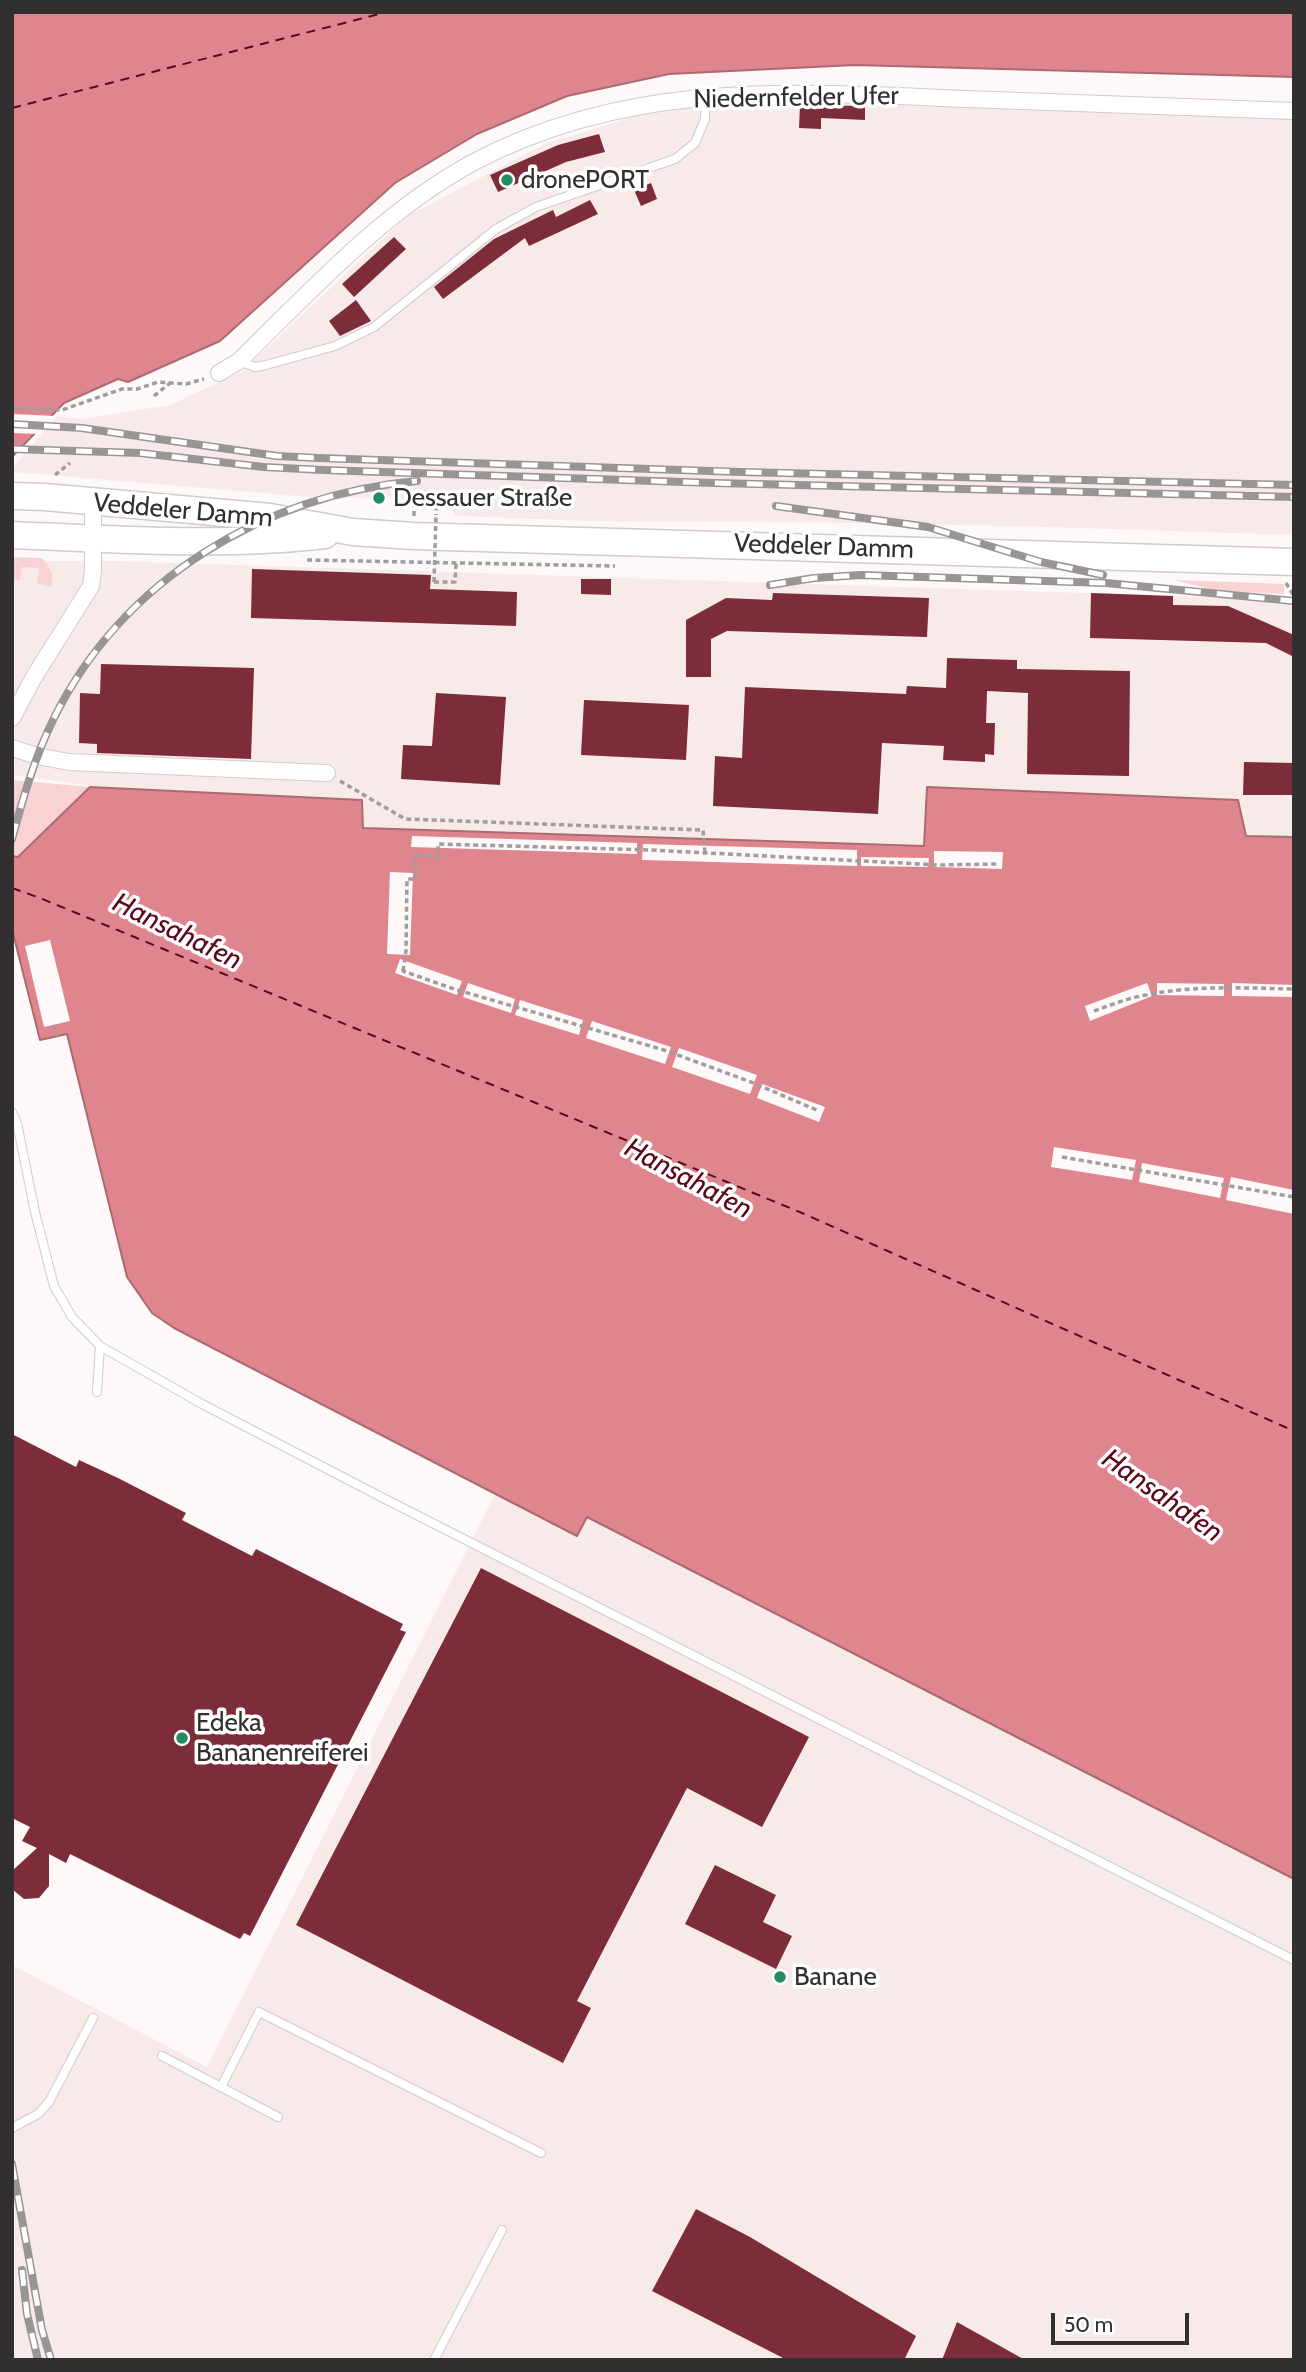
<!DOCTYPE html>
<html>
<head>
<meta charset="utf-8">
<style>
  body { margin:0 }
  #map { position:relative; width:1306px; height:2372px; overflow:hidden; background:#fef8f8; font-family:Cabin,sans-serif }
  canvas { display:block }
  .frame { position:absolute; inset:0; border:14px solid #312f2f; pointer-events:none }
  .scale { position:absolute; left:1051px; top:2313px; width:138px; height:32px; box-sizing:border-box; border:4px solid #312f2f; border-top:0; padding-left:9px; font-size:21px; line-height:24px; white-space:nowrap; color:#312f2f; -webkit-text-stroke:5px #fff; paint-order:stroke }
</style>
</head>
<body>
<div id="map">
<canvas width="1306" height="2372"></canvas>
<div class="frame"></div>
<div class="scale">50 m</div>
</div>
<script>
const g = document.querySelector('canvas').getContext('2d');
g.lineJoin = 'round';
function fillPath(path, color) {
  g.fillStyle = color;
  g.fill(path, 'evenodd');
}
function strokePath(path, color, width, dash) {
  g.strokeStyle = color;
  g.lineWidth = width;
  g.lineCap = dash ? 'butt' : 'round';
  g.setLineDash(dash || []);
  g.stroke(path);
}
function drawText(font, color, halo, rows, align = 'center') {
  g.font = font + ' Cabin,sans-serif';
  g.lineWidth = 7;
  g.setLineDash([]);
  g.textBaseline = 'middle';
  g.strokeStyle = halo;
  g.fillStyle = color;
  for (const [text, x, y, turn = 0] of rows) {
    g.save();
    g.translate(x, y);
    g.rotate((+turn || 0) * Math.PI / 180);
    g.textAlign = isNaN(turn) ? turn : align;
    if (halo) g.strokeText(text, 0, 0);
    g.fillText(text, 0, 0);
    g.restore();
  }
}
const built = new Path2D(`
  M780,86L1294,103V535L1045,527L868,523L589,521L455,516L448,500L310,497L12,472V469L57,416L81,419L170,405L241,372L406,217L544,144L639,115Z
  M12,561H119L1294,600V837L1246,836L927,787L925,846L362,828L361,800L92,786L12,775Z
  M495,1494L576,1536L586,1517L1294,1879V2360H12V1965L207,2067Z`);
const green = new Path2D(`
  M12,557L42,558C50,567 55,575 51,587L37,584L39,568L22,567L20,580L12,579Z
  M1174,580L1284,584V594L1218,591Z
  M12,780L90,787L17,858L12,856Z`);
const water = new Path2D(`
  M12,12H1294V77L855,65L669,74L567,96L477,134L395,183L220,341L128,382L118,379L64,403L12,457Z
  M90,787L362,800L363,828L924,846L927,787L1238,800L1246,836L1294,837V1879L587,1517L577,1536L174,1328L152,1313L127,1277L67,1034L40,1040L12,929V856L18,857Z`);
const pier = new Path2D(`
  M12,414L56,416L39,434L12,433Z
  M412,836L637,843V854L411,847Z
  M643,844L857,850V866L642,860Z
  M934,851L1003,852L1002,869L934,867Z
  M861,857L929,858L928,867L861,866Z
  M390,872L413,873L410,955L387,954Z
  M50,940L70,1021L44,1027L25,946Z
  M400,959L462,981L457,995L395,973Z
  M468,983L515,999L511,1013L463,997Z
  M1147,983L1152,996L1090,1021L1085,1006Z
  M1157,983L1224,984V996L1157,995Z
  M1232,983L1294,985V997L1232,996Z
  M520,1000L583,1020L579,1035L515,1015Z
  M592,1021L671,1047L665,1064L586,1038Z
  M679,1048L757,1075L750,1094L672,1067Z
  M762,1084L825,1107L819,1122L757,1098Z
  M1054,1147L1136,1160L1132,1180L1051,1167Z
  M1142,1163L1224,1178L1220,1198L1139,1182Z
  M1231,1177L1294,1190V1214L1226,1200Z`);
const ferry = new Path2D(`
  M12,108L387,12
  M12,888L40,898L802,1213L1294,1431`);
const building = new Path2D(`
  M800,105L865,106V120L821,118V129L799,128Z
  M599,134L605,152L566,162L498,192L490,175L558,145Z
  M651,183L657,199L641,206L634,190Z
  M590,200L598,214L529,246L525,238L443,299L434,287L494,239L553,210L556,217Z
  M394,237L406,249L354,297L342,284Z
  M356,300L371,321L340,336L329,321Z
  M252,569L431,575L430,589L517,592L516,626L251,618Z
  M581,579H611V595L581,594Z
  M773,593L929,598L927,637L727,631L711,639V677H686V620L726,598L772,600Z
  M1091,593L1173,596V605L1228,606L1294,635V657L1266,643L1090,638Z
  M947,658L1017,660V669L1130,671L1129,776L1027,774L1028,693L987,691L986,723H995L994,755L985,754V762L943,760L944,746L882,743L878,814L713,806L715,756L742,758L745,687L906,694L907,686L946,688Z
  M101,664L254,668L251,759L97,753V744L79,743L80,693L100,694Z
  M436,693L506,697L500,785L401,779L403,745L432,746Z
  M584,700L689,705L686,760L581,755Z
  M1244,762L1294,763V795H1243Z
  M12,1434L76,1467L79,1460L118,1478L186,1513L182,1520L252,1556L256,1549L403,1624L400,1630L406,1632L250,1936L244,1933L240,1939L70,1854L66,1863L49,1854V1886L39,1898L24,1899L12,1889V1871L37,1848L22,1841L30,1827L12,1818Z
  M481,1568L809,1737L762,1827L687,1788L577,2001L591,2008L563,2063L296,1925Z
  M715,1865L776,1895L763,1922L792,1936L776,1969L685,1924Z
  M696,2209L750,2237L916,2336L904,2360H787L652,2291Z
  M957,2322L1025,2360H942Z`);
const path = new Path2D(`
  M154,396L170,383
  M12,408L62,410L122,389H137L158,382L186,384L204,379
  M55,475L70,463
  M414,516V492L437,493L436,515
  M307,560L615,566
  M434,582H455L456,563
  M1286,583L1294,596
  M340,781L405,819L703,830L705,853
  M403,969V971L454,989L664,1050L751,1082L819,1111
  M403,971L406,951L407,879H415V855L438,857V844L650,850L939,865L998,864
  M1094,1011C1111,1005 1128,998 1146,995C1195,985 1245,988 1294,989
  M54,1025L56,1036
  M1062,1157L1294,1197`);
const service = new Path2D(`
  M239,361L255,367L266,365L335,346L374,327L496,229L536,207L675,159L695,143L705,119L706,96
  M12,1112L17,1123L35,1212L54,1286L72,1317L100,1346
  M97,1392L100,1346L202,1404L387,1500L1294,1960
  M162,2056L278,2117
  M221,2087L259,2012L541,2153
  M12,2128L38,2114L49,2102L93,2018
  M434,2360L502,2230`);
const minor = new Path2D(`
  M219,373L239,361C312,290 383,211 474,162C631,79 797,92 967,99C1076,103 1185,107 1294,111
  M12,718L34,677L91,586L93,571V502
  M12,748L37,756L69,762L327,773`);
const primary = new Path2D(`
  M12,496L45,497L270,517L353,532L413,536L1294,562
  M12,535C116,539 221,547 325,535`);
const rail = new Path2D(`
  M12,424L82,428L277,456L318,458L741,472L1294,485
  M12,449L140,453L264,467L323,470L715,483L1294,497
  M776,506L928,527L1041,562L1103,575
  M770,585L814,578L861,575L1106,583L1294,601
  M12,839C23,798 35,756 54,718C122,580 265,494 417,481
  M12,2164L42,2330L51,2360
  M22,2270L27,2314L38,2360`);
const pathBridge = new Path2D(`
  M434,582L436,515`);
const markers = [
  [507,180,7,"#258a66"],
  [379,498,7,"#258a66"],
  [182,1738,7,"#258a66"],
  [780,1977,7,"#258a66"]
];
const streetNames = [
  ["Niedernfelder Ufer",796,98,-1],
  ["Veddeler Damm",183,511,5],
  ["Veddeler Damm",824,547,2]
];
const poiNames = [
  ["dronePORT",521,180],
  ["Dessauer Straße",393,498],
  ["Edeka",196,1723],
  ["Bananenreiferei",196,1753],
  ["Banane",794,1977]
];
const waterNames = [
  ["Hansahafen",177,932,26],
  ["Hansahafen",688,1179,28],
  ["Hansahafen",1162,1496,35]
];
fillPath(built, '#f9eaea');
fillPath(green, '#f9d2d4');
fillPath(water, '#df858d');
strokePath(water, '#ab6b71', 2);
fillPath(pier, '#fef8f8');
strokePath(ferry, '#5b081d', 2, [9, 7]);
fillPath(building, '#7c2d39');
strokePath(service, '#d1cbcb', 10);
strokePath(minor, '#d1cbcb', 18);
strokePath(primary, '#d1cbcb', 29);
strokePath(path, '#a19d9d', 3.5, [5, 3.5]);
strokePath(service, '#fff', 8);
strokePath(minor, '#fff', 16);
strokePath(primary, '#fff', 26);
strokePath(rail, '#999595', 8);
strokePath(rail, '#fff', 5, [16]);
strokePath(pathBridge, '#a19d9d', 3.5, [5, 3.5]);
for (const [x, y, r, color] of markers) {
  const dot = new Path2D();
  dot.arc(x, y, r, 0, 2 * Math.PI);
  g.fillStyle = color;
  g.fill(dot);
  strokePath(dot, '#fff', 2.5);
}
drawText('26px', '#312f2f', '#fff', streetNames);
drawText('26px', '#312f2f', '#fff', poiNames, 'left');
drawText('italic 28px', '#5b081d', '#fff', waterNames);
</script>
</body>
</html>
